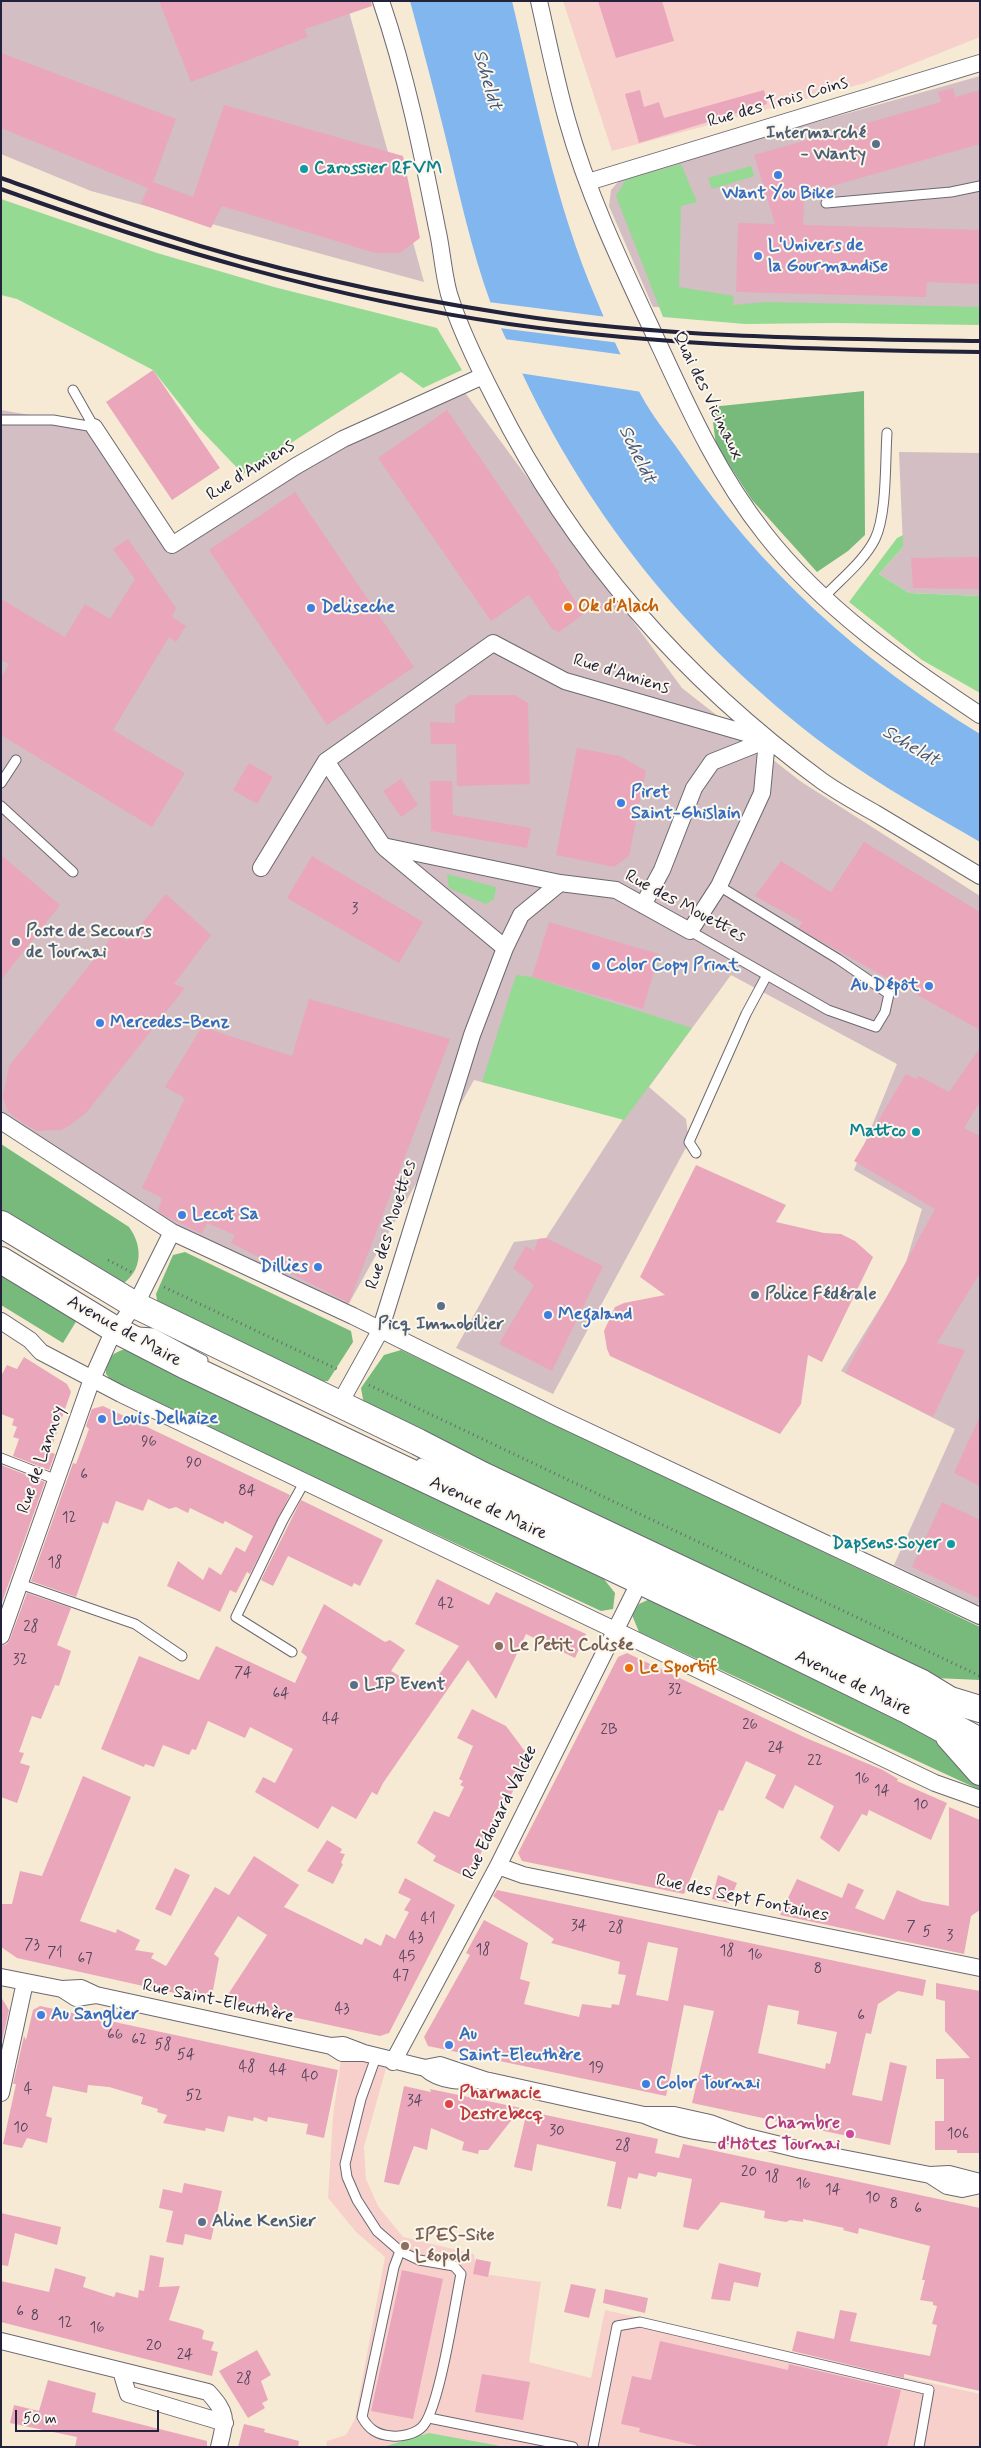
<!DOCTYPE html>
<html>
<head>
<meta charset="utf-8">
<style>
  body { margin:0 }
  #map { position:relative; width:981px; height:2448px; overflow:hidden; background:#f6ead4; font-family:Mynerve,sans-serif }
  canvas { display:block }
  .frame { position:absolute; inset:0; border:2px solid #22223b; pointer-events:none }
  .scale { position:absolute; left:15px; top:2410px; width:144px; height:22px; box-sizing:border-box; border:2px solid #22223b; border-top:0; padding-left:6px; font-size:15px; line-height:18px; white-space:nowrap; color:#22223b; -webkit-text-stroke:4px #fbf7ec; paint-order:stroke }
</style>
</head>
<body>
<div id="map">
<canvas width="981" height="2448"></canvas>
<div class="frame"></div>
<div class="scale">50 m</div>
</div>
<script>
const g = document.querySelector('canvas').getContext('2d');
g.lineJoin = 'round';
function fillPath(path, color) {
  g.fillStyle = color;
  g.fill(path, 'evenodd');
}
function strokePath(path, color, width, dash) {
  g.strokeStyle = color;
  g.lineWidth = width;
  g.lineCap = dash ? 'butt' : 'round';
  g.setLineDash(dash || []);
  g.stroke(path);
}
function drawText(font, color, halo, rows, align = 'center') {
  g.font = font + ' Mynerve,sans-serif';
  g.lineWidth = 4;
  g.setLineDash([]);
  g.textBaseline = 'middle';
  g.strokeStyle = halo;
  g.fillStyle = color;
  for (const [text, x, y, turn = 0] of rows) {
    g.save();
    g.translate(x, y);
    g.rotate((+turn || 0) * Math.PI / 180);
    g.textAlign = isNaN(turn) ? turn : align;
    if (halo) g.strokeText(text, 0, 0);
    g.fillText(text, 0, 0);
    g.restore();
  }
}
const built = new Path2D(`
  M563,1H980V37L865,83L612,151Z
  M341,2059L387,2065L364,2147L366,2179L378,2206L403,2237L474,2254L477,2273L541,2282L529,2362L591,2378L605,2310L980,2394V2447H326L327,2441L346,2435L355,2419L385,2257L356,2232L328,2198L333,2116Z`);
const industrial = new Path2D(`
  M1,1H346L424,282L91,191L1,154Z
  M980,76V312L653,307L609,206L611,190L619,181L710,152Z
  M460,386L682,688L800,781L980,896V1600L978,1605L894,1565L955,1429L841,1371L904,1269L922,1209L854,1170L897,1064L731,975L649,1087L686,1119L689,1142L553,1394L456,1348L514,1242L546,1238L623,1119L474,1080L348,1305L175,1224L1,1113V410L86,425L172,545L296,466Z
  M899,452L980,453V596L909,593L879,574L903,547Z`);
const green = new Path2D(`
  M681,164L697,202L681,206L679,287L734,296L733,305L766,302L980,307V325L834,323L745,324L663,317L616,196L626,179Z
  M751,166L754,176L712,189L708,178Z
  M1,199L157,253L274,287L437,328L462,370L423,388L401,372L243,474L198,427L153,370L17,299L1,295Z
  M903,535V547L879,574L909,593L980,596V693L922,660L849,602L897,538Z
  M447,874L496,887L494,899L486,904L449,888Z
  M516,975L532,977L692,1028L624,1120L482,1082Z
  M429,2433L506,2447H383Z`);
const forest = new Path2D(`
  M864,391L865,535L848,551L817,572L752,500L716,445L711,407Z
  M1,1144L129,1227C143,1246 143,1271 121,1285L1,1213Z
  M185,1252L351,1331L353,1342L328,1381L319,1382L158,1306L156,1294L173,1255Z
  M1,1271L77,1320L63,1343L1,1305Z
  M126,1349L600,1574L615,1593L613,1609L601,1611L115,1385L106,1374C106,1359 111,1353 126,1349Z
  M401,1350L980,1627V1680L935,1678L364,1405L361,1388L384,1355Z
  M652,1598L921,1729L941,1744L980,1782V1790L639,1632L632,1615L639,1604Z`);
const water = new Path2D(`
  M410,1H512C536,102 556,206 597,301C610,333 625,365 641,395C652,416 669,436 682,455C760,570 862,662 980,734V842C932,814 884,788 840,756C700,655 588,519 517,362C508,343 498,323 491,304C471,249 459,192 445,135C434,90 422,46 410,1Z`);
const pier = new Path2D(`
  M488,302L607,317L620,343L499,328Z
  M504,339L625,355L642,392L519,373Z`);
const building = new Path2D(`
  M159,1H371L372,6L305,29L308,37L191,82Z
  M598,1H662L674,41L616,58Z
  M1,53L176,119L153,182L193,197L224,105L403,156L420,238L400,253H375L222,206L211,228L141,204L148,188L1,128Z
  M953,88L955,97L980,90V144L804,194L803,225L980,230V284L927,282L926,297L736,292L738,223L775,224L754,155L941,102L938,92Z
  M640,90L644,107L659,102L664,118L764,90L767,104L639,143L625,94Z
  M153,370L220,468L172,500L106,402Z
  M447,410L560,574L558,575L584,614L559,632L552,629L529,595L491,621L378,458Z
  M295,492L414,667L327,725L209,550Z
  M128,539L176,608L172,617L186,626L176,642L169,637L113,730L185,773L152,827L1,735V678L9,664L1,660V599L65,637L85,604L110,619L135,579L113,549Z
  M980,557V589L913,588L911,558Z
  M470,695H515L528,703L530,784L457,786L456,744H431L430,722L455,723V705Z
  M577,748L620,756L646,771L629,856L614,867L556,855Z
  M249,763L273,777L257,804L233,790Z
  M401,779L418,805L401,817L383,791Z
  M430,781H452L453,815L531,828L527,848L431,831Z
  M864,842L980,912V1030L817,939L799,928L802,922L755,896L781,861L831,892Z
  M1,855L60,905L1,980Z
  M312,856L423,922L399,963L287,898Z
  M166,894L211,935L174,984L185,988L86,1113L69,1126L61,1130L36,1131L14,1117L7,1110L3,1096L9,1066L114,934L127,941Z
  M549,922L659,954L643,1009L532,977Z
  M309,999L450,1039L349,1303L231,1243L235,1235L207,1223L202,1234L165,1216L158,1211L162,1198L142,1188L185,1098L165,1087L202,1027L292,1056Z
  M980,1048V1102L964,1128L980,1136V1273L937,1343L965,1350L933,1417L845,1373L935,1209L854,1161L906,1074L916,1079L919,1076L949,1092Z
  M696,1165L786,1205L776,1222L824,1233L841,1234L855,1241L873,1257L822,1362L808,1355L801,1404L780,1434L610,1356L607,1349L604,1331L615,1307L624,1303L665,1295L640,1277Z
  M546,1238L603,1266L552,1371L499,1344L534,1285L513,1268L526,1246L534,1251L538,1239Z
  M24,1357L67,1384L71,1392L50,1452L55,1454L49,1470L13,1456L19,1439L13,1437L17,1427L12,1425L14,1419L1,1414V1376L7,1365L17,1369Z
  M103,1406L290,1495L250,1574L247,1572L236,1593L230,1590L220,1612L167,1586L173,1572L178,1561L203,1580L209,1567L221,1575L236,1547L245,1552L253,1536L225,1521L223,1524L190,1508L188,1513L176,1507L169,1509L148,1499L143,1511L116,1501L108,1524L103,1522L76,1597L31,1581L73,1463L76,1464L89,1429L86,1426L92,1409Z
  M980,1416V1486L954,1473Z
  M1,1465L45,1482L1,1605Z
  M301,1500L383,1540L360,1586L354,1583L352,1587L288,1556L273,1586L261,1580Z
  M942,1502L980,1520V1599L912,1567Z
  M437,1579L489,1605L496,1592L586,1634L575,1658L526,1634L496,1699L468,1660L383,1783L377,1795L372,1792L356,1819L332,1806L318,1829L255,1792L263,1777L275,1783L293,1749L250,1727L245,1738L208,1721L196,1750L192,1749L189,1755L163,1745L154,1767L145,1764L144,1767L101,1749L139,1656L199,1680L216,1646L295,1683L307,1657L301,1652L324,1604L385,1642L390,1640L405,1650L391,1671L427,1692L459,1646L415,1624Z
  M27,1593L71,1608L57,1645L71,1651L59,1686L55,1685L41,1719L32,1716L24,1738L19,1752L24,1753L20,1763L30,1766L17,1803L1,1797V1646L7,1644L10,1639Z
  M627,1653L806,1738L883,1770L898,1779L897,1781L947,1803L931,1840L869,1810L867,1816L862,1814L839,1852L820,1838L834,1806L795,1785L783,1809L765,1798L776,1775L746,1761L723,1811L719,1810L684,1894L522,1861L518,1853L618,1657Z
  M472,1709L506,1726L530,1758L468,1878L433,1861L436,1856L417,1843L434,1811L449,1817L464,1787L460,1785L463,1781L459,1779L473,1746L457,1738Z
  M83,1776L131,1797L80,1921L116,1933L117,1929L140,1940L135,1950L154,1953L151,1958L166,1966L215,1887L229,1895L254,1856L299,1885L284,1907L362,1945L365,1938L381,1946L386,1934L395,1939L409,1912L404,1910L411,1899L398,1893L405,1878L455,1905L389,2033L380,2036L223,2002L267,1935L238,1916L214,1954L219,1958L211,2001L17,1958L1,1947V1904H12L20,1871L42,1876Z
  M949,1807L980,1820V1910L971,1916L964,1954L780,1915L797,1879L842,1898L848,1883L864,1890L855,1908L884,1920L897,1890L922,1901L949,1906Z
  M327,1840L342,1849L340,1853L345,1854L341,1863L343,1864L333,1884L307,1871Z
  M175,1868L190,1875L171,1916L155,1909Z
  M718,1875L737,1883L729,1903L712,1899Z
  M497,1890L926,1980L923,1996L898,1991L878,2004L871,2034L866,2033L864,2041L852,2095L882,2101L890,2062L907,2066L890,2145L692,2103L714,2011L684,2005L666,2096L428,2046L424,2037L470,1955L466,1953L484,1920L528,1943L520,1979L530,1982L524,2004L579,2017L582,2004L611,2008L612,2004L619,2005L626,1975L618,1974L620,1962L551,1943L554,1939L493,1896ZM648,1942L678,1948L668,2001L636,1995ZM768,2005L799,2011L797,2024L837,2032L830,2064L826,2063L825,2069L758,2053Z
  M936,1983L980,1991V2153H957V2150H935V2121H944V2079H936V2059L970,2058L945,2031V2001L936,1999Z
  M1,1997L9,2010L1,2045Z
  M40,2006L338,2070L324,2138L306,2134L308,2124L268,2117L267,2122L254,2117L253,2121L228,2116L224,2132L206,2128L205,2131L163,2123L167,2115L157,2112L158,2109L141,2104L143,2097L109,2087L88,2085L87,2093L53,2086L46,2116L52,2118L47,2143L27,2138L22,2148L3,2144L16,2084H13L24,2036L26,2040L33,2010Z
  M404,2086L431,2092L430,2089L521,2108L488,2150H479L478,2154L462,2150L464,2142L431,2128L427,2150L414,2146L399,2185L384,2182Z
  M527,2111L658,2139L655,2153L679,2158L683,2144L980,2208V2391L904,2374V2378L792,2351L797,2331L834,2339L840,2310L857,2313L850,2341L930,2356L937,2325L932,2324L937,2306L933,2305V2302L920,2300L925,2280H922L930,2246L859,2228L858,2234L843,2230L844,2228L803,2219V2222L790,2220L786,2222L764,2218L765,2211L721,2202L698,2230L683,2227L692,2179L658,2172L656,2177L639,2173L637,2179L628,2177L621,2209L607,2206L616,2162L537,2144L532,2171L514,2167Z
  M184,2183L222,2191L211,2240L185,2234L183,2245L166,2242L173,2211L159,2208L163,2189L182,2193Z
  M1,2213L61,2227L57,2245L15,2233L8,2266L1,2265Z
  M150,2255L164,2258L159,2287L180,2286L169,2320L201,2329L204,2331L202,2339L214,2342L211,2350L218,2352L212,2376L1,2322V2281L49,2292L55,2268L86,2277L83,2287L114,2297L116,2292L138,2298L139,2290L144,2291Z
  M476,2259L491,2262L488,2277L473,2274Z
  M719,2263L761,2273L758,2287L734,2282L730,2301L711,2299Z
  M402,2270L443,2279L413,2419L371,2411Z
  M571,2284L596,2289L589,2318L564,2312Z
  M605,2289L648,2298L645,2313L603,2303Z
  M660,2341L788,2370L789,2364L901,2390L887,2447H702L639,2432L640,2428L621,2424L632,2376L651,2380Z
  M257,2350L271,2375L261,2381L268,2400L262,2403L265,2408L248,2418L219,2371Z
  M482,2374L530,2382L523,2420L475,2412Z
  M48,2380L96,2393L92,2412L207,2441V2447H75L77,2437L10,2423L14,2405L39,2411Z
  M244,2424L265,2429L264,2432L299,2441L298,2447H238Z`);
const path = new Path2D(`
  M108,1260L133,1273
  M164,1287L339,1370
  M369,1385L980,1676`);
const lane = new Path2D(`
  M826,203L951,192L980,186
  M73,390L94,427
  M1,420H53L94,427
  M824,597C841,579 864,561 875,539C887,514 885,463 887,433
  M1,783L16,760
  M1,806L73,872
  M690,931L828,1010L876,1027L885,1012L889,994L838,959L719,886
  M696,1153L689,1142L746,1014L767,975
  M138,1332L153,1333L203,1360
  M1,1458L57,1480
  M421,1463L801,1641L913,1695L977,1730
  M20,1584L135,1624L182,1656
  M292,1652L236,1617L283,1520L305,1481
  M376,2057L361,2099L345,2164L347,2177L357,2200L377,2231L400,2251L419,2260L454,2266L461,2274C455,2302 439,2414 421,2428C414,2434 401,2437 392,2436C378,2435 369,2430 362,2417L394,2267L400,2251
  M429,2418L573,2447
  M593,2447L617,2326L640,2322L929,2390L919,2447`);
const street = new Path2D(`
  M381,1C406,74 422,152 437,228C442,249 443,273 449,294C459,327 480,370 496,401C572,553 685,681 822,781C839,793 857,803 875,813C910,834 945,855 980,876
  M539,1C548,41 556,81 567,120C589,199 626,274 661,349C691,414 720,477 765,534C823,608 902,663 980,715
  M588,182L980,63
  M94,427L172,545L296,466L343,439L483,376
  M326,761L383,846L560,883
  M385,848L505,948
  M261,868L326,761L493,643L565,681L763,738
  M643,905L662,870L694,788L712,762L767,740
  M1,1121L172,1232L353,1316L553,1415L980,1616
  M1,1321L30,1340L41,1352L121,1394L935,1783L980,1799
  M340,1403L380,1331L472,1035L505,948L521,915L560,883L616,890L690,931L719,886L762,793L767,740
  M1,1636L92,1379L109,1341L139,1298L172,1232
  M498,1866L523,1875L980,1968
  M1,1977L62,1989
  M96,1995L76,1998L62,1989L81,1988L96,1995L331,2046
  M343,2045L364,2053H342L331,2046Z
  M364,2053L425,2068
  M393,2062L498,1866L640,1581
  M485,2080C464,2081 441,2083 425,2068L440,2065L485,2080L644,2115
  M1,2093L25,1982
  M744,2136C706,2135 679,2130 644,2115H674L710,2123L744,2136L801,2150L930,2175
  M980,2182L949,2174L930,2175L947,2186L962,2189L980,2185
  M1,2341L208,2392C228,2414 226,2418 219,2447
  M121,2371L128,2394L225,2423`);
const primary = new Path2D(`
  M1,1224L135,1305L418,1442L482,1475L922,1683L950,1700L980,1709
  M1,1260L116,1330L184,1365L752,1634L907,1710L942,1729L966,1737L980,1747
  M949,1737L980,1772`);
const rail = new Path2D(`
  M1,178C55,197 108,217 162,234C275,271 392,296 509,314C664,338 823,339 980,341
  M1,189C166,249 335,299 509,324C665,346 823,350 980,352`);
const markers = [
  [876,144,5,"#5c6f8a"],
  [304,169,5,"#0f9aa8"],
  [778,175,5,"#3f7fe0"],
  [758,256,5,"#3f7fe0"],
  [568,607,5,"#e8710a"],
  [311,608,5,"#3f7fe0"],
  [621,803,5,"#3f7fe0"],
  [16,942,5,"#5c6f8a"],
  [596,966,5,"#3f7fe0"],
  [929,986,5,"#3f7fe0"],
  [100,1023,5,"#3f7fe0"],
  [916,1132,5,"#0f9aa8"],
  [182,1215,5,"#3f7fe0"],
  [318,1267,5,"#3f7fe0"],
  [755,1295,5,"#5c6f8a"],
  [441,1306,5,"#5c6f8a"],
  [548,1315,5,"#3f7fe0"],
  [102,1419,5,"#3f7fe0"],
  [951,1544,5,"#0f9aa8"],
  [499,1646,5,"#8d6e63"],
  [629,1668,5,"#e8710a"],
  [354,1685,5,"#5c6f8a"],
  [41,2015,5,"#3f7fe0"],
  [449,2045,5,"#3f7fe0"],
  [646,2084,5,"#3f7fe0"],
  [449,2104,5,"#e0444e"],
  [850,2134,5,"#d1479c"],
  [202,2222,5,"#5c6f8a"],
  [405,2246,5,"#8d6e63"]
];
const numberNames = [
  ["3",355,910],
  ["96",149,1443],
  ["90",194,1464],
  ["6",84,1476],
  ["84",247,1492],
  ["12",69,1519],
  ["18",55,1564],
  ["42",446,1605],
  ["28",31,1628],
  ["32",20,1661],
  ["74",243,1674],
  ["32",675,1691],
  ["64",281,1695],
  ["44",331,1720],
  ["26",750,1726],
  ["2B",609,1731],
  ["24",776,1749],
  ["22",815,1762],
  ["16",862,1780],
  ["14",882,1792],
  ["10",921,1806],
  ["41",428,1920],
  ["34",579,1927],
  ["7",911,1928],
  ["28",616,1929],
  ["5",927,1933],
  ["3",950,1937],
  ["43",416,1939],
  ["73",32,1946],
  ["18",483,1951],
  ["18",727,1952],
  ["71",55,1954],
  ["16",755,1956],
  ["45",407,1958],
  ["67",85,1960],
  ["8",818,1970],
  ["47",401,1977],
  ["43",342,2010],
  ["6",861,2017],
  ["66",115,2036],
  ["62",139,2041],
  ["58",163,2046],
  ["54",186,2056],
  ["48",247,2068],
  ["19",596,2069],
  ["44",278,2071],
  ["40",310,2077],
  ["4",28,2090],
  ["52",194,2097],
  ["34",415,2102],
  ["10",21,2129],
  ["30",557,2132],
  ["106",958,2135],
  ["28",623,2147],
  ["20",749,2173],
  ["18",772,2178],
  ["16",803,2185],
  ["14",833,2191],
  ["10",873,2199],
  ["8",894,2205],
  ["6",918,2210],
  ["6",20,2313],
  ["8",35,2317],
  ["12",65,2324],
  ["16",97,2329],
  ["20",154,2347],
  ["24",185,2356],
  ["28",244,2380]
];
const streetNames = [
  ["Rue des Trois Coins",778,103,-16],
  ["Quai des Vicinaux",707,396,64],
  ["Rue d'Amiens",251,471,-32],
  ["Rue d'Amiens",621,675,17],
  ["Rue des Mouettes",685,907,28],
  ["Rue des Mouettes",392,1225,-73],
  ["Avenue de Maire",124,1332,29],
  ["Rue de Lannoy",42,1460,-71],
  ["Avenue de Maire",488,1509,25],
  ["Avenue de Maire",853,1684,26],
  ["Rue Edouard Valcke",501,1813,-64],
  ["Rue des Sept Fontaines",742,1899,12],
  ["Rue Saint-Eleuthère",218,2002,12]
];
const serviceNames = [
  ["Intermarché",866,134,"right"],
  ["- Wanty",866,155,"right"],
  ["Poste de Secours",26,932],
  ["de Tournai",26,953],
  ["Police Fédérale",765,1295],
  ["Picq Immobilier",441,1325,"center"],
  ["LIP Event",364,1685],
  ["Aline Kensier",212,2222]
];
const cultureNames = [
  ["Carossier RFVM",314,169,"left"],
  ["Mattco",906,1132],
  ["Dapsens·Soyer",941,1544]
];
const shopNames = [
  ["Want You Bike",778,194,"center"],
  ["L'Univers de",768,246],
  ["la Gourmandise",768,267],
  ["Deliseche",321,608],
  ["Piret",631,793],
  ["Saint-Ghislain",631,814],
  ["Color Copy Print",606,966],
  ["Au Dépôt",919,986,"right"],
  ["Mercedes-Benz",110,1023],
  ["Lecot Sa",192,1215],
  ["Dillies",308,1267,"right"],
  ["Megaland",558,1315],
  ["Louis Delhaize",112,1419],
  ["Au Sanglier",51,2015],
  ["Au",459,2035],
  ["Saint-Eleuthère",459,2056],
  ["Color Tournai",656,2084]
];
const foodNames = [
  ["Ok d'Alach",578,607],
  ["Le Sportif",639,1668]
];
const educationNames = [
  ["Le Petit Colisée",509,1646],
  ["IPES-Site",415,2236],
  ["Léopold",415,2257]
];
const healthNames = [
  ["Pharmacie",459,2094],
  ["Destrebecq",459,2115]
];
const hotelNames = [
  ["Chambre",840,2124],
  ["d'Hôtes Tournai",840,2145]
];
const waterNames = [
  ["Scheldt",486,80,74],
  ["Scheldt",636,455,64],
  ["Scheldt",910,747,31]
];
fillPath(built, '#f7d0cc');
fillPath(industrial, '#d2bec3');
fillPath(green, '#95da92');
fillPath(forest, '#78ba7c');
fillPath(water, '#82b6ef');
fillPath(pier, '#f6ead4');
fillPath(building, '#eaa7bb');
strokePath(lane, '#6c6871', 11);
strokePath(street, '#6c6871', 18);
strokePath(primary, '#6c6871', 28);
strokePath(path, '#6c6871', 3, [1, 4]);
strokePath(lane, '#fff', 9);
strokePath(street, '#fff', 16);
strokePath(primary, '#fff', 26);
strokePath(rail, '#22223b', 4);
for (const [x, y, r, color] of markers) {
  const dot = new Path2D();
  dot.arc(x, y, r, 0, 2 * Math.PI);
  g.fillStyle = color;
  g.fill(dot);
  strokePath(dot, '#fbf7ec', 2);
}
drawText('15px', '#54435b', null, numberNames);
drawText('18px', '#22223b', '#fbf7ec', streetNames);
drawText('bold 18px', '#4e5e75', '#fbf7ec', serviceNames, 'left');
drawText('bold 18px', '#0d838f', '#fbf7ec', cultureNames, 'right');
drawText('bold 18px', '#366cbe', '#fbf7ec', shopNames, 'left');
drawText('bold 18px', '#c56008', '#fbf7ec', foodNames, 'left');
drawText('bold 18px', '#785e54', '#fbf7ec', educationNames, 'left');
drawText('bold 18px', '#be3a42', '#fbf7ec', healthNames, 'left');
drawText('bold 18px', '#b23c85', '#fbf7ec', hotelNames, 'right');
drawText('italic 19px', '#44567a', '#fbf7ec', waterNames);
</script>
</body>
</html>
